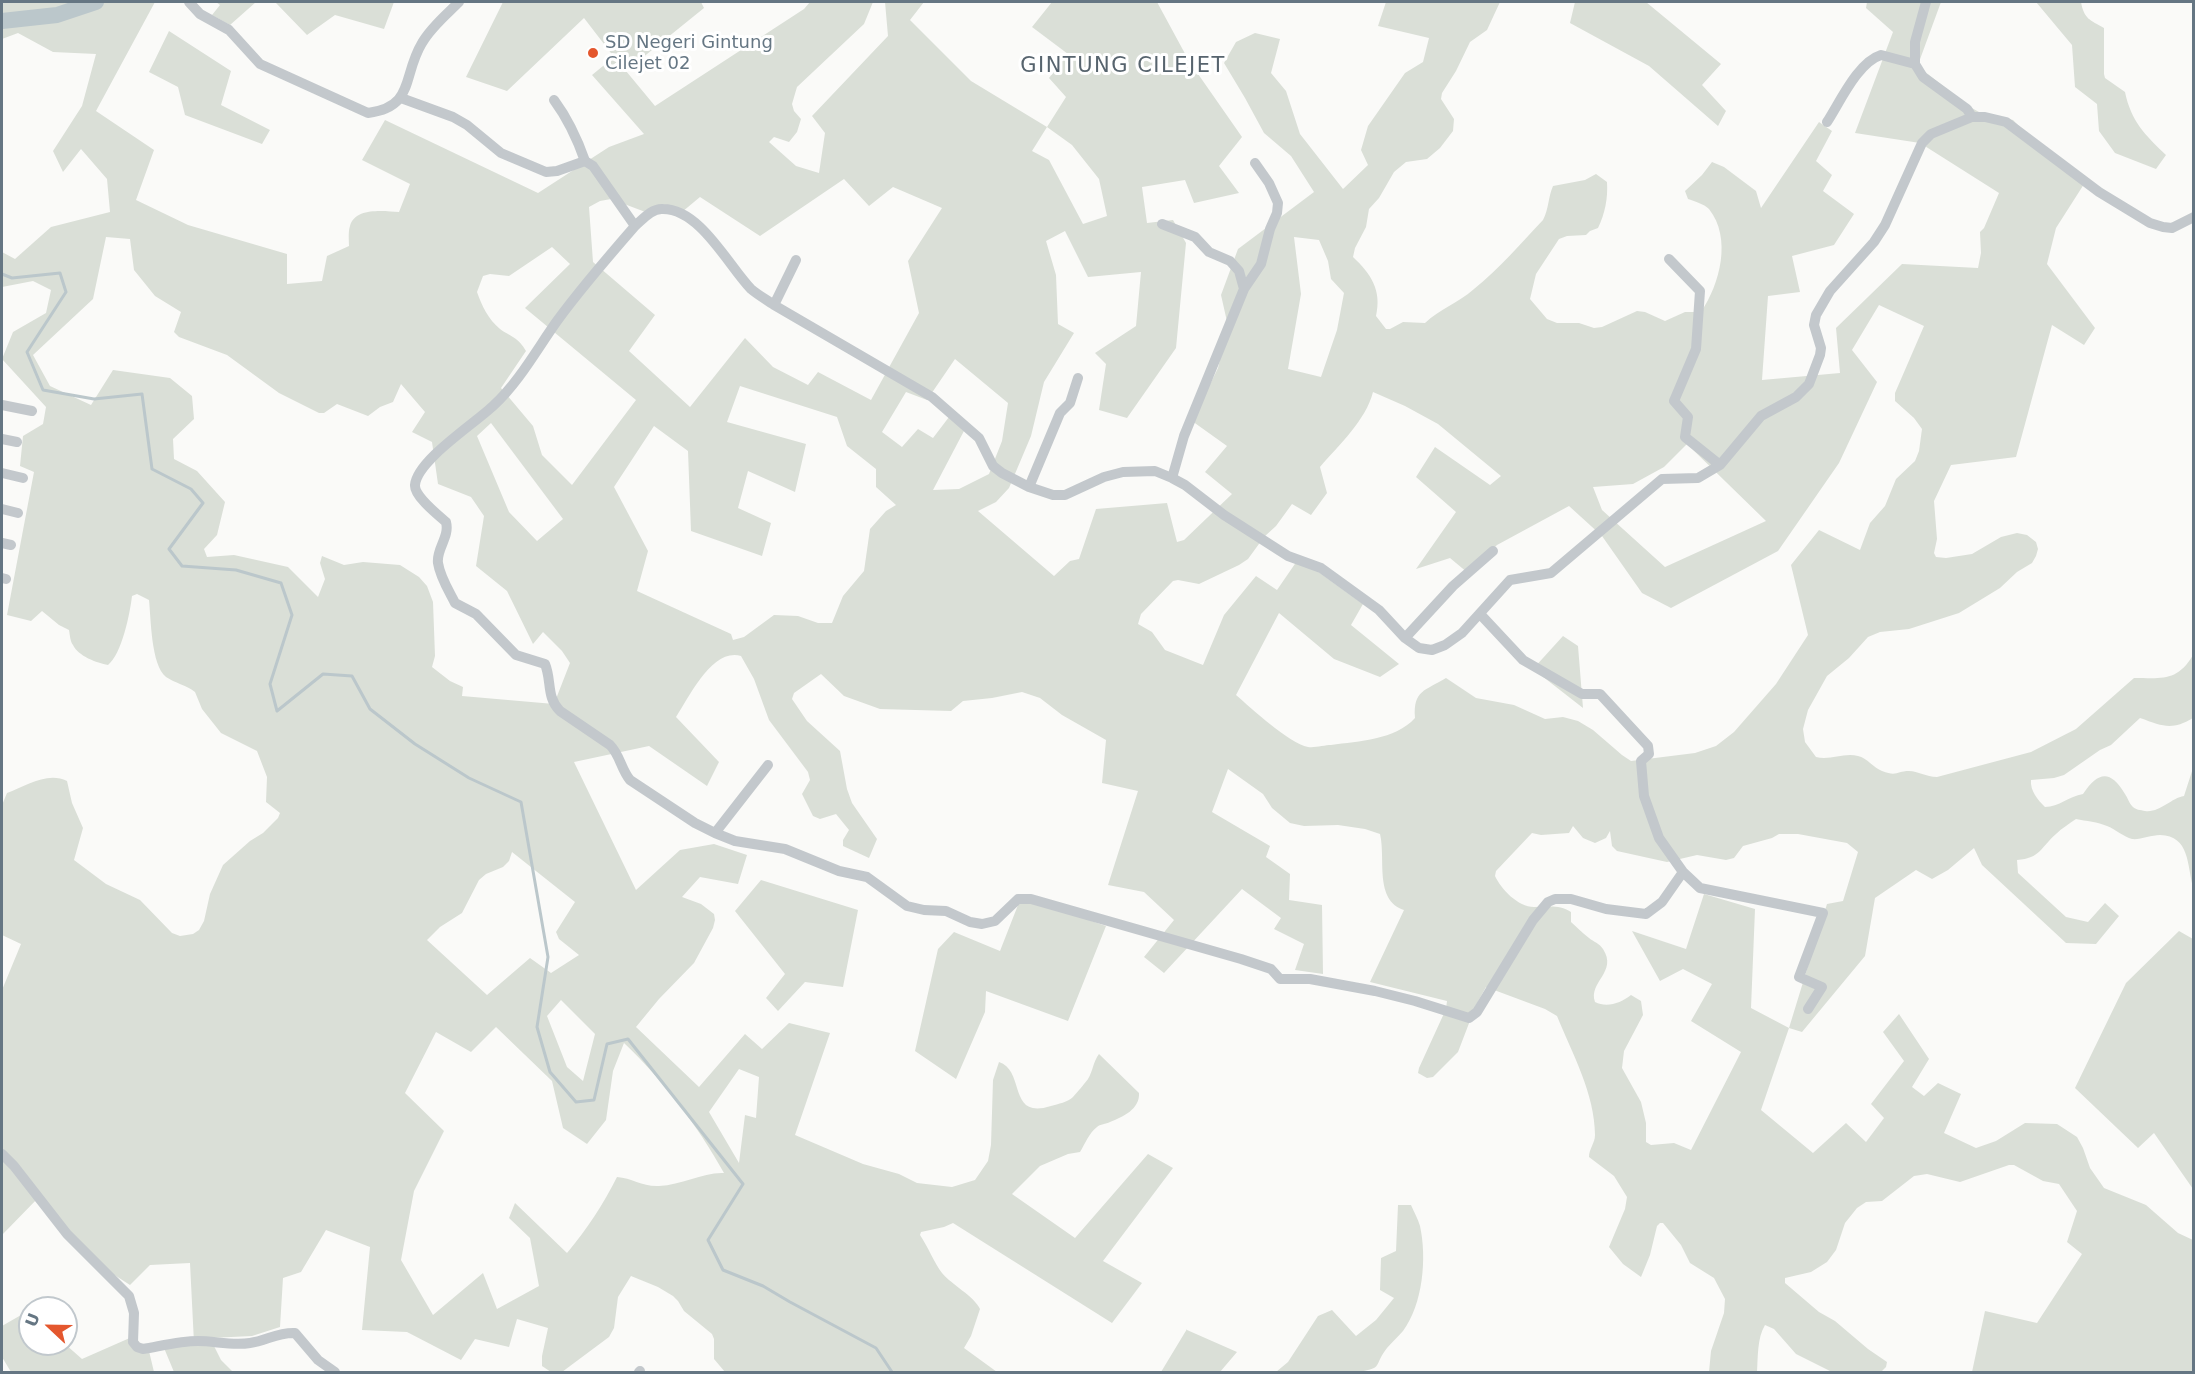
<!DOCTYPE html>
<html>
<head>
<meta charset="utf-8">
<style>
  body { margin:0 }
  #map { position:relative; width:2195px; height:1374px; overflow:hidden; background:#fafaf8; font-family:"DejaVu Sans",sans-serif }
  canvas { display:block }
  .frame { position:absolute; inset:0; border:3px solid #657683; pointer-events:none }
  .north { position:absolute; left:18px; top:1296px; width:60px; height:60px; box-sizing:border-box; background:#fff; border:2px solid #c1c8cd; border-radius:50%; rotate:292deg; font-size:16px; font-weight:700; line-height:24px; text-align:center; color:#657683 }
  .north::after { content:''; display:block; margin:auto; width:21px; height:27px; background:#e4572e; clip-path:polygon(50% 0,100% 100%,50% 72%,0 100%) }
</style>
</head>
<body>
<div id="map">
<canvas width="2195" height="1374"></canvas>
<div class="frame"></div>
<div class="north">U</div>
</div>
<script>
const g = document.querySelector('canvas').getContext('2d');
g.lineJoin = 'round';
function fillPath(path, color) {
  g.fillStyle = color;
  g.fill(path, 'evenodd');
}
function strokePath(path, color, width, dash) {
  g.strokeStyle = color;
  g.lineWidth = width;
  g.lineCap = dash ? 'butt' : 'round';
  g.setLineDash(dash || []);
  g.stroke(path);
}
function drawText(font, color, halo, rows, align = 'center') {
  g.font = font + ' "DejaVu Sans",sans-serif';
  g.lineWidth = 6;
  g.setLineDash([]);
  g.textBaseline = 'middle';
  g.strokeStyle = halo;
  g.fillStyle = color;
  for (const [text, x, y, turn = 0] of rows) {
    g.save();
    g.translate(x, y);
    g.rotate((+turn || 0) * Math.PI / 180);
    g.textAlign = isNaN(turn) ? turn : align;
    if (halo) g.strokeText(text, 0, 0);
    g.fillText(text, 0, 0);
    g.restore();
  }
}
const green = new Path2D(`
  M2,2H155L96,111L154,150L136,200L188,225L287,254V284L322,281L327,256L349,246C349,240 348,232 350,226C355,207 384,211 399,212L410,184L362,160L385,120L538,193L609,147L644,134L592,75L614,57L584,18L507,91L466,77L503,2H701L704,8L626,71L655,106L804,9L810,2H873L864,24L797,87L792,104L794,111L801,119L797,132L789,142L774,137L769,142L796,166L819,173L825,133L812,116L888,36L885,2H924L910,20L971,81L1047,127L1066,97L1049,78L1068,54L1032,27L1052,2H1157L1189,61L1242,137L1219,166L1239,193L1194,203L1185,180L1142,187L1147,223L1173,220L1186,243L1176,348L1127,418L1099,410L1106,364L1095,353L1136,326L1141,272L1088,277L1065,231L1046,241L1056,275L1058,324L1074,333L1044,382L1031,436L1009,488L996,502L978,511L1054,576L1070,561L1079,559L1096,509L1167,503L1177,542L1184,540L1232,494L1205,472L1227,446L1192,421L1218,368L1228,326L1221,295L1238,249L1314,192L1291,156L1264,133L1245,98L1224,63L1236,42L1255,33L1280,39L1271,73L1286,91L1300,134L1343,189L1368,165L1361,150L1368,126L1405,73L1423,62L1429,38L1378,26L1386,2H1500L1487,30L1470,42L1456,71L1442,93L1441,99L1454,119L1453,131L1440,148L1427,159L1406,162L1394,172L1379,198L1369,209L1366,227L1355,248L1353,257C1371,274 1382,290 1376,316L1386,329H1390L1403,322L1425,323C1440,309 1458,303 1474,289C1499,269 1521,243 1543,220C1549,209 1548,197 1553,186L1585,180L1596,174L1607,182C1608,199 1605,213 1598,228L1590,231L1586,235L1567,236L1559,239L1536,274L1530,299L1547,319L1557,323H1579L1594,328L1602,327L1637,311L1645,312L1665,321L1685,312H1701C1720,284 1732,238 1709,209C1704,204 1694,201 1688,199L1685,191L1702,175L1712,162L1724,167L1756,191L1761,208L1819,122L1832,131L1816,161L1832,175L1823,191L1854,214L1834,245L1792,256L1800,292L1768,296L1762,380L1840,373L1836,328L1902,264L1978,268L1981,253L1980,232L1984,228L1999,193L1920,143L1855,133L1893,32L1866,8L1867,2H1941L1919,62L1924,71L1970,107L1979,112L2013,120L2059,167L2086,181L2056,228L2047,264L2095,328L2084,345L2052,325L2016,457L1951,465L1934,501L1937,539L1934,553L1936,557L1946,558L1972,554L2001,537L2017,533L2027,535L2036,542L2038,549L2036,556L2032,563L2017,572L2000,588L1959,613L1909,629L1880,632L1868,637L1849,658L1827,676L1808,710L1803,729L1805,742L1816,757C1830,761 1844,752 1858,756C1867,758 1874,768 1882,771C1897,777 1897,771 1909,771C1918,771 1926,777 1937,777L2031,752L2076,729L2134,678C2162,678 2177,682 2193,655V718C2171,731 2163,726 2140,718L2111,745L2100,750L2064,775L2054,778L2031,780C2030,791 2038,800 2045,807C2059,807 2069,796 2083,794C2098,772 2110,769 2125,794C2128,798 2129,803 2132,806C2135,810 2141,810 2145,811C2160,813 2171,798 2184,796L2193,768V887C2187,865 2190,836 2160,835C2151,835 2140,840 2132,839C2124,837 2115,829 2107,826C2098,822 2086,821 2076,819C2069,824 2062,828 2056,834C2040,848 2041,858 2017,860L2018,873L2066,917L2088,922L2105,903L2119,916L2096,944L2066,943L1982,865L1974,848L1948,870L1932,879L1916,870L1875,898L1865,956L1802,1032L1789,1028L1761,1110L1813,1153L1846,1123L1866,1142L1884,1118L1871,1104L1904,1061L1883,1032L1899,1014L1929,1059L1912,1087L1924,1096L1938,1083L1961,1094L1944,1133L1976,1148L1996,1141L2025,1123L2057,1124L2077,1137L2083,1148L2090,1168L2104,1188L2146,1205L2178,1233L2193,1240V1372H1972L1985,1311L2037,1323L2082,1254L2067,1242L2077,1211L2059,1184L2043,1181L2014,1165H2009L1960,1182L1927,1174L1914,1176L1882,1201L1866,1202L1857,1208L1845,1223L1836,1250L1827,1262L1811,1272L1785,1278V1283L1819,1312L1835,1321L1868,1349L1887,1362L1886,1367L1881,1372H1832L1796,1354L1774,1329L1765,1325C1757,1338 1758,1358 1757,1372H1709L1711,1351L1724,1313L1725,1299L1714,1278L1690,1263L1681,1245L1663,1223H1660L1657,1226L1650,1255L1641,1277L1623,1264L1609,1247L1625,1209L1627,1197L1614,1176L1589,1157C1589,1149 1595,1143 1595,1135C1595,1094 1572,1053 1557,1016L1545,1009L1486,987L1476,1005L1458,1052L1433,1077L1427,1078L1418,1073L1419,1068L1446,1009L1447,1001L1370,982L1404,910C1374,900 1386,859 1380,834L1365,829L1338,825L1304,826L1290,823L1272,808L1263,794L1228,769L1212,812L1270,846L1266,857L1290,874L1289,900L1322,905L1323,974L1295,970L1304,944L1274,929L1281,918L1242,889L1164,973L1144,957L1174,920L1144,892L1108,885L1138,791L1102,783L1106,740L1062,715L1040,698L1022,692L992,698L963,701L951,711L880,709L844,696L821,674L794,693L792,699L807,721L840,751L847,789L852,803L877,839L869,858L843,846V840L849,830L836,814L820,819L813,816L802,794L810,780L808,772L769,720L754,679L741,656C712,648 690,696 676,717L719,762L707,786L649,746L574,762L636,890L680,850L714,844L747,855L738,884L700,877L682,897L701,904L714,914L715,920L713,928L694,963L659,999L636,1027L699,1087L745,1034L762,1049L789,1023L830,1033L795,1135L863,1164L899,1174L917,1183L952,1187L975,1180L988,1161L991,1145L993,1080L999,1062C1026,1071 1007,1120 1051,1106C1058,1104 1068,1102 1073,1097C1075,1095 1086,1082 1088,1079C1093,1071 1093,1062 1099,1054L1139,1093C1140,1109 1123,1117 1110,1122C1106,1124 1100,1124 1097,1127C1089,1133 1085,1144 1080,1152L1068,1154L1040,1166L1012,1194L1075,1238L1148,1154L1173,1168L1103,1261L1142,1283L1112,1323L953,1223L944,1227L921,1232L920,1235C927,1245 935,1264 942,1273C952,1285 974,1296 980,1309L971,1336L964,1348L997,1372H725L714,1359V1339L712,1334L684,1311L678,1301L673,1296L658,1287L631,1276L618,1297L614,1328L609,1337L562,1372H551L542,1366V1356L548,1328L517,1319L509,1347L475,1339L461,1360L407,1332L362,1330L370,1247L326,1230L301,1272L283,1278L280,1327L252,1336L210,1338L221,1360L233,1372H174L164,1348L194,1343L190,1263L150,1265L130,1285L85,1256L39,1197L2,1235V990L21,944L2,935V805L7,793C25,786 48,771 67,781L72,803L83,828L74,860L106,884L140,900L172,933L180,936L193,934L199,930L204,921L210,894L223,865L250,841L263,833L278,818L280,813L266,802L267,777L257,751L221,733L202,709L195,692C186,685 175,683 166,677C151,665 151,619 149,600L137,594L132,596C130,613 122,654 108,665C97,663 78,656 73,645C70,641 70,635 69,630L59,625L42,611L31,621L7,615L34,472L20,466L23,436L43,424L46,407L2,359L13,332L46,313L51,290L33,281L2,287V252L15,259L51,227L110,212L107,179L81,149L63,172L53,151L82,106L96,54L53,52L18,33L2,39ZM1047,127L1072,145L1099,179L1107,216L1083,224L1049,160L1032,151ZM844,179L869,206L893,187L942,208L908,261L919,313L871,400L818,372L808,385L773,367L745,338L690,407L629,351L655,315L593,262L589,207L600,201L611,199L648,213L682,212L700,197L760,236ZM106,237L130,239L134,270L155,296L181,312L174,332L179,337L227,355L279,393L319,413H324L337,404L368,416L380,407L393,402L401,384L425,412L412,432L432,442L438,484L471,497L484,516L476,566L507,591L533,644L543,632L562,651L570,663L554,704L462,696L463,687L450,681L432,667L435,656L433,602L427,586L419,577L400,565L363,562L344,565L322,556L320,563L325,579L318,597L288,567L234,555L207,557L204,549L217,535L225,502L197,471L174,459L173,439L194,419L192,396L170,378L113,370L91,405L50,386L33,355L93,299ZM1294,237L1319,240L1328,261L1331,279L1344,293L1337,330L1321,377L1288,369L1301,294ZM552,247L570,264L525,308L636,400L572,485L542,455L533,426L501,388L526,351C518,337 511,337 500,329C488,319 482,306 477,292L483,276L490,274L509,276ZM1879,305L1924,326L1895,393V401L1914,418L1922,429L1919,451L1915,461L1896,479L1885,506L1870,523L1860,550L1819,530L1791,565L1808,635L1776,684L1734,732L1716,746L1695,753L1631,761L1622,755L1593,730L1578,721L1563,717L1545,719L1514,705L1476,698L1446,678C1425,691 1413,690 1415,718C1395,740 1359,741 1331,745C1325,745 1315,748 1308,747C1289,743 1252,709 1236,695L1279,613L1334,659L1380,677L1399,664L1351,625L1363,604L1299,558L1277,590L1256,576L1224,615L1203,665L1165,650L1152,632L1138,624L1141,614L1173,581L1178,580L1199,584L1239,565L1248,559L1264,537L1276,526L1292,504L1311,515L1327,493L1320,467C1339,445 1366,420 1373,392L1405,406L1438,424L1501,476L1490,485L1435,447L1416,477L1456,512L1416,569L1450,558L1468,573L1497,545L1569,506L1602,536L1642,593L1671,608L1778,551L1839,463L1877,382L1852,350ZM955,359L1008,403L1002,441L989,474L959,489L933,490L965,429L949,417L933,438L918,429L902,447L882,432L906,392L927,400ZM740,386L837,417L847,446L876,469V487L896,505L886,511L870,529L864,571L843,596L832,623H818L798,616L774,615L744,637L733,640L731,634L637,591L648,551L614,487L654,426L688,451L691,531L762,556L771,523L738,508L748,471L795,492L806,444L727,422ZM491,423L563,519L537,541L509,512L477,436ZM1687,444L1766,521L1665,567L1602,510L1593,487L1633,484L1664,467ZM1573,826L1583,838L1595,843L1606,838L1610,831L1612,846L1617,851L1667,862L1697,855L1726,860L1734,858L1743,846L1772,838L1779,834H1798L1847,843L1858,852L1843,901L1827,904L1789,1028L1751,1008L1755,909L1704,894L1686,949L1632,931L1660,981L1683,969L1712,984L1691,1021L1741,1052L1691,1150L1674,1143L1651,1145L1646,1142V1123L1641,1102L1622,1068L1624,1051L1643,1015L1641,1001L1631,995C1621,1003 1607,1008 1595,1002C1588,982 1618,972 1603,949C1599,943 1594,942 1589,938C1582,933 1577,927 1571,922V912C1559,904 1547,907 1534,907C1518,907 1501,889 1495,876L1496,871L1532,833L1541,835L1569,833ZM512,852L575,902L556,932L559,939L579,955L551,973L530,958L487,995L427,940L440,927L462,913L479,880L486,874L503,867L509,861ZM561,1000L595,1034L583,1081L567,1067L547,1016ZM496,1027L552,1081L563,1128L587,1144L606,1120L613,1071L624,1043C663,1080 698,1126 724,1173C703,1172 682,1185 659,1186C643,1187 632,1178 617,1177C603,1205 587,1229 567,1253L515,1203L509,1218L530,1238L539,1286L497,1309L483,1273L433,1315L401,1260L414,1191L444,1131L405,1093L436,1032L471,1052ZM739,1069L759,1077L756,1118L745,1115L739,1163L709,1112Z
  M216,2H256L230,25L212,15L220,5Z
  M275,2H394L384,29L335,15L307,35Z
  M1575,2H1646L1721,64L1702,85L1726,111L1718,126L1649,66L1570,23Z
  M2036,2H2081C2084,19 2090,20 2104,28V74L2105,78L2125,92C2131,121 2145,135 2166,155L2156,169L2115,153L2099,131L2097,104L2075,87L2072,45Z
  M169,31L231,71L221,105L270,130L262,144L185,115L178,87L149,72Z
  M1563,636L1578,646L1583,708L1533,669Z
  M761,880L858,910L843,987L805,982L778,1011L766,998L785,974L735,911Z
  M1028,899L1106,926L1068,1021L986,991L985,1012L956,1079L915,1051L938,949L954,932L1000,951L1018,905Z
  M2179,931L2193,939V1189L2154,1133L2138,1148L2075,1088L2126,983Z
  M1398,1205H1411C1414,1212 1418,1219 1420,1226C1427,1258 1423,1304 1403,1331C1398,1337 1392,1342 1387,1348C1373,1366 1384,1368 1358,1372H1276L1288,1362L1318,1316L1332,1310L1356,1336L1376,1320L1394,1298L1380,1290L1381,1258L1396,1251Z
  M28,1311L30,1313V1344H65L82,1359L132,1337L149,1351L154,1372H11L2,1357V1326Z
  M1187,1329V1330L1237,1352L1220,1372H1161Z`);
const stream = new Path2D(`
  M2,274L12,278L60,273L66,292L27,352L43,390L94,399L142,394L152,469L191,489L203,503L169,549L182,566L236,570L281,583L292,615L270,684L277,711L323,674L352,676L370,709L415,744L469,778L521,802L548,957L537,1027L550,1072L576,1102L594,1100L607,1044L628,1039L743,1184L708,1240L723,1270L763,1286L790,1302L876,1348L892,1372`);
const river = new Path2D(`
  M2,21L57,15L96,2`);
const minor = new Path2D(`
  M189,2L200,14L229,30L260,64L368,113C415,107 402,76 422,43C431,27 447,14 459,2
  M1926,2L1915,42V64L1923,77L1967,109L1972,117H1985L2006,122L2099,192L2150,223L2163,227L2172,228L2194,217
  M401,98L453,117L467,125L501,153L546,172L557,171L585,161L593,166L635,226C643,219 652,208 663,209C700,209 728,265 751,289C758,295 767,300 774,305L932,397L979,438L993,466L1002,473L1029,487L1053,495H1065L1104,477L1123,472L1155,471L1172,478L1185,485L1224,515L1288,556L1321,568L1379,610L1405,638L1419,648L1432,650L1445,645L1462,633L1510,580L1551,573L1662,479L1698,478L1720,465L1761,416L1796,397L1809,384L1820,355L1821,348L1814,325L1816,315L1830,291L1874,242L1885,225L1922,143L1931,134L1972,117
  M554,100C568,119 577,138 585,161
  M1827,122C1840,102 1858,62 1881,55L1915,64
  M1162,224L1195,237L1209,252L1230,261L1239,271L1244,289
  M635,226C608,257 581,288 557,321C537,349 519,382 494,405C477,422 417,460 415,485C414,496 438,515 446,522C450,537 436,549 438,563C440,577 449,591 455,603L476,614L516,655L545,664C552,681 546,697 560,711L610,745C620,755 621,769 630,780L695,823L715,833L735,841L785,849L839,871L867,877L907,906L924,910L946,911L970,922L982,924L995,921L1018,899H1031L1241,959L1271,969L1280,979H1310L1375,991L1415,1001L1469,1018L1477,1012L1533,920L1548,902L1555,899H1571L1606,909L1646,914L1662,902L1683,872
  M1669,259L1700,291L1696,349L1674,401L1688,417L1685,437L1720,465
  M774,305L796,260
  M2,405L32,411
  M2,439L17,442
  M2,473L23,478
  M1172,478L1184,436L1244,289L1261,264L1270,229L1277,213L1278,203L1269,183L1255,163
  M1029,487L1060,413L1070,403L1078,378
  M2,509L18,513
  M2,543L11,545
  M2,578L6,579
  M1480,614L1523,660L1582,694H1600L1648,746L1649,754L1641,761L1644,796L1659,838L1683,872L1700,888L1823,913L1799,977L1822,987L1808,1009
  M1405,638L1453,586L1493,551
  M715,833L768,765
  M2,1154L14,1166L67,1234L129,1296L134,1313L133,1342L137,1347L143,1349C161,1346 180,1341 198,1341C215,1341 232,1346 250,1343C266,1341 278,1332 295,1333L318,1360L335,1372
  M639,1372L640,1371`);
const markers = [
  [593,53,6,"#e4572e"]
];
const poiNames = [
  ["SD Negeri Gintung",605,43],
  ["Cilejet 02",605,64]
];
const quarterNames = [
  ["GINTUNG CILEJET",1123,67]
];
fillPath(green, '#dadfd7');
strokePath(stream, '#bbc7cb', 3);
strokePath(river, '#bbc7cb', 16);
strokePath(minor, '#c3c8cc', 10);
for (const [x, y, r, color] of markers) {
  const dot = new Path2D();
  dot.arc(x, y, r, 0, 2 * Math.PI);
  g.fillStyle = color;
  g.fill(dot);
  strokePath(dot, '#fff', 2);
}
drawText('18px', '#657683', '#fff', poiNames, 'left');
g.letterSpacing = '1.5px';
drawText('21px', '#57646e', '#fff', quarterNames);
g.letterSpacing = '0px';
</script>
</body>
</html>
